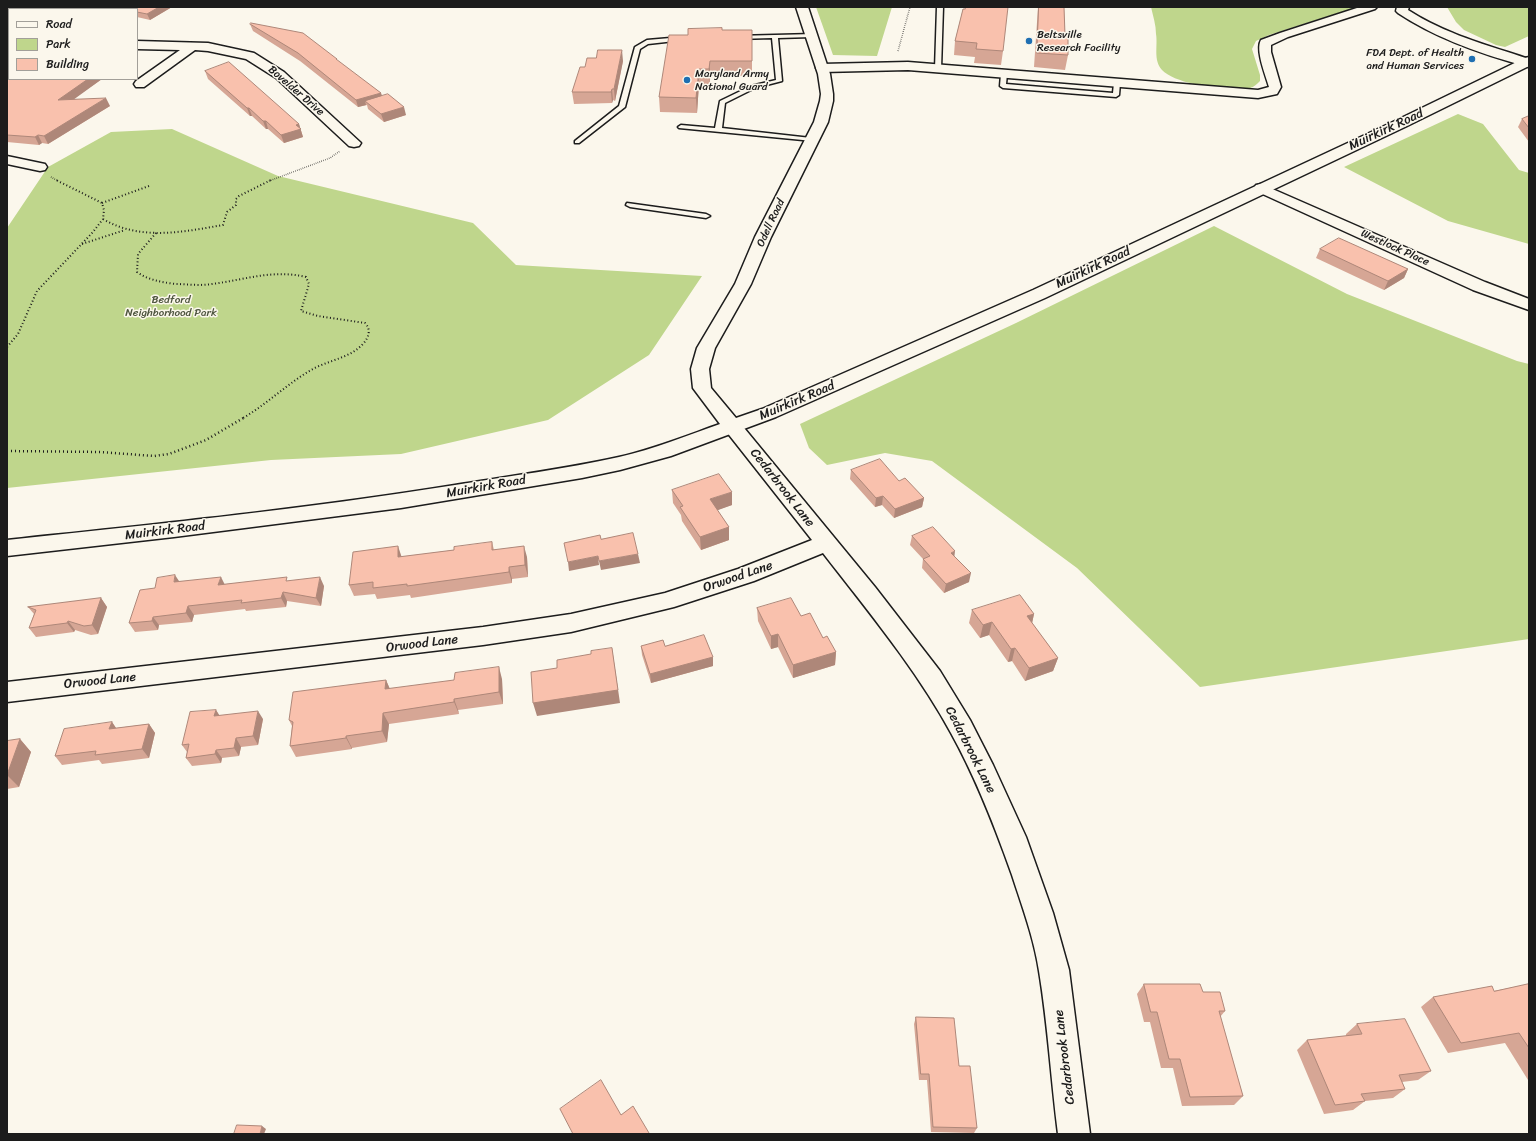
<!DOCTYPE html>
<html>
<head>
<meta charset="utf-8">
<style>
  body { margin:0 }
  #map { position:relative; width:1536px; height:1141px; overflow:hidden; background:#fbf7ec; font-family:Sriracha,sans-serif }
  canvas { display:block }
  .frame { position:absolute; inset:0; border:8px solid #1c1c1c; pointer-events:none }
  .legend { position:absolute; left:8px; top:8px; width:130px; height:72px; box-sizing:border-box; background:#fbf7ec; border:1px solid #a29f99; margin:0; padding:5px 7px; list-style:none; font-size:12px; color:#1c1c1c }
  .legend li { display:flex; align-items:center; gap:8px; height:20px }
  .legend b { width:20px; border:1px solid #a29f99 }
</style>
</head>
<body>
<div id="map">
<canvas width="1536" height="1141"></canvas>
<div class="frame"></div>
<ul class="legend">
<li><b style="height:5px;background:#fbf7ec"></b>Road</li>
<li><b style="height:11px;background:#bfd68c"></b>Park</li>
<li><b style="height:11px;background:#f9c1ad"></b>Building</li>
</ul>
</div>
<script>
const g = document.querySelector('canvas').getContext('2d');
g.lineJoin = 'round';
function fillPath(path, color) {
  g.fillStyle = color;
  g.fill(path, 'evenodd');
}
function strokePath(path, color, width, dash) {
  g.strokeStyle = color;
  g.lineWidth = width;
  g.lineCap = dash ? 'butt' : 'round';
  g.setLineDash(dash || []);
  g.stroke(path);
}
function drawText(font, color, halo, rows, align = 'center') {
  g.font = font + ' Sriracha,sans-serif';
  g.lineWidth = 3;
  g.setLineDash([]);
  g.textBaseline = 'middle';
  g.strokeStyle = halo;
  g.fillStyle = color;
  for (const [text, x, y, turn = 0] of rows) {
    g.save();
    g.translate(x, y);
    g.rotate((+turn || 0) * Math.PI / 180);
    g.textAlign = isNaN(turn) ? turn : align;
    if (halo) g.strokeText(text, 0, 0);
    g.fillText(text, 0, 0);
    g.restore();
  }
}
const green = new Path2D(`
  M816,7H892L877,56L833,55Z
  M1151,7H1357L1269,35L1256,41L1252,49L1260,75V81C1257,84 1254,87 1250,88C1231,92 1176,85 1162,70C1153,60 1158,46 1156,34C1156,25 1153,16 1151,7Z
  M1447,7H1529V36L1505,47L1496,45L1464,30L1456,22Z
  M1458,114L1483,124L1519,170L1529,173V244L1448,221L1344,167Z
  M172,129L278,176L473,223L516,265L702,276L649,355L548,420L401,454L271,460L7,488V228L48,167L111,132Z
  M1214,226L1347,294L1517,361L1529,364V639L1200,687L1077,568L932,461L885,453L827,465L809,448L800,424L1016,323Z`);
const pathFar2 = new Path2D(`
  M898,51L910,7
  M51,177L58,181
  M269,181L330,158L340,151`);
const pathFar1 = new Path2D(`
  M102,203L149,186
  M103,219C140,241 183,232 223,225L227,212L236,205V199L239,196L271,180
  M156,233L138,254L137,272C148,280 161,282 175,284C187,284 199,286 212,284C244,280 273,269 306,277L309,284L301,311L318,316L365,323C374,332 365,344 356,350C343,359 325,362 311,370C287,384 267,404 243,418
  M82,244L125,230
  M7,347L18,334L37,291L93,232L103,219L104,210L102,203L56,180`);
const path = new Path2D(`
  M7,451L100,452L154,456L169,454L206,440L245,417`);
const lane = new Path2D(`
  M937,7H943L941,69L938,71L935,69Z
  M814,34V36L812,37L778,38L782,81L755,88L725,103L722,128L811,138L814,140L813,141L679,128L678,127L681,125L715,128L720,101L751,86L776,80L772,38L737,39L734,37L735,36Z
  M682,37L684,38V40L648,44L640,49L625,107L579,143H575V141L619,106L635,47L647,40Z
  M1004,72L1007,74L1006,84L1113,93L1114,83L1117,81L1120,83L1119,95L1116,97L1003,88L1000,86L1001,74Z
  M627,203L706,214L710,216L706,218L630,207L626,205Z`);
const street = new Path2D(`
  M1360,7H1377L1375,9L1288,37L1271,45V52L1281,87L1277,94L1258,98L908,70L822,72L818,71L816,68L818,65L822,64L908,62L1258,90L1269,87C1266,76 1255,50 1261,40L1280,33Z
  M1397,7H1409L1408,10C1445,34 1487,45 1529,59V67C1484,55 1437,39 1398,13L1396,11Z
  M137,41L208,43L254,53L284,72L361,143L359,146L354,147L349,146L276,78L246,59L208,51L195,50L144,87H136L134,84L136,81L180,50L137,49Z
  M7,56H9V64H7Z
  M7,156L45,164L47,167L45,170L40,171L7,164Z
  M1261,184L1485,282L1529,299V310L1473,290L1256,191L1254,188L1256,185Z
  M733,421L740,423L875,587L940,671L970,720L993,765L1026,837L1053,913L1069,970L1090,1134H1058C1051,1080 1048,1025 1039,971C1034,938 1022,906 1012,875C995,827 976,778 951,733C916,669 868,611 823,553L754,581L674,607L571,632L483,645L7,702V682L483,627L571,614L665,593L738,569L812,540L726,431L723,427L726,423Z`);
const secondary = new Path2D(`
  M796,7H808L830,74L833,94V101L828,122L771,237L751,284L715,348L709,369L711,388L736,418L762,409L1033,290L1397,120L1525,58L1529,57V66L1407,126L1045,298L776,417L671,456L620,470L582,478L401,508L174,537L7,556V540C156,524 306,509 455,485C509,476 565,469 619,457C654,449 686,436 720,424L693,388L691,369L697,348L735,284L755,237L814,122L820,101L821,94L818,74Z`);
const wall = new Path2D(`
  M7,7H172L150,20L137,17V9H9V33L7,35Z
  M1038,7H1064L1065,35L1068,55L1065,70L1034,67Z
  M963,9L1003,51L1001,65L974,63L975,57L954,55L955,41Z
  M250,24L337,61L381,93L382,96L406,115L384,122L368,109L367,105L358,107L300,61L253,31Z
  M722,30H752V76H710V84H699L697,113L660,112L659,97L688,35Z
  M623,61L615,101L613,100L612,103L574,104L572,92L585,67Z
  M7,71L102,79L73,99L110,106L48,144L42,143L39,145L7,142Z
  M205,71L299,124L303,137L284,143L268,129H266L252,116H250L208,79Z
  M1529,116V142L1518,127L1522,119Z
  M1320,249L1408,269L1404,278L1384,290L1316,258Z
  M851,470L899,481L924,498L922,507L894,518L882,505L875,507L850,479Z
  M672,490L732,505L717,510L729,527V540L701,550L682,521L681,515L673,503Z
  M912,536L954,556L969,582L944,593L922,568L923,559L910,545Z
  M492,542L494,550L527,557L528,577L512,579V583L411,598L410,595L377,599L375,594L354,596L349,585L402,557L454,550Z
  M179,581L225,584L288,581L324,586L321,606L287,601L286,607L246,611L245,609L194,615L192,622L159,625L158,630L135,632L129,623L155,588Z
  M101,598L107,607L98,634L91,635L75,630L74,632L36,637L29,628L34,614L28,607Z
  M757,608L801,616L823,638L836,652L835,665L793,678L778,647L771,649L758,621Z
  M972,610L1034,614L1032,623L1058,658L1053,671L1025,681L1012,661L1008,662L989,635L980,638L969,623Z
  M641,646H665L713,657V666L651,683L642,655Z
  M502,679L503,704L458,710L459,714L389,724L387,742L352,748V749L296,757L290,746L292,726L289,720L386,680L390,689Z
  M216,710L219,715L263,719L258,745L241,747L239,756L222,758L221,763L192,766L186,758L187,752L182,745Z
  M112,722L116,728L149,724L155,733L149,758L102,764L99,760L62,765L55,756Z
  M20,739L31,752L19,787L7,789V741Z
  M1144,984L1203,992L1225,1011L1220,1017L1243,1096L1234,1105L1182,1106L1173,1068H1161L1150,1022H1144L1137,994Z
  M1529,984V1079L1528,1080L1505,1043L1448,1053L1421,1007L1433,997L1494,991Z
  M916,1017L959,1066L977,1128L974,1133L931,1132L927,1080H919L914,1024Z
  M1357,1024L1431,1071L1418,1080L1402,1082L1405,1089L1393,1098L1365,1101L1353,1110L1324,1114L1297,1050L1307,1040L1346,1036V1034Z`);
const shadedWall = new Path2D(`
  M51,7H68L69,9H37Z
  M159,7H172L150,20L147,14Z
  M9,23V33L7,35V25Z
  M622,50L623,61L615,101L614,89Z
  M710,61V84L709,69Z
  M699,69V84L697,113L696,98Z
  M88,79H102L62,108L58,100Z
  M612,89L613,100L612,103L611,92Z
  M381,93L383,100L365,101L366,105L358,107L356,100Z
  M106,98L110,106L48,144L44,136Z
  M404,107L406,115L384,122L381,114Z
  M247,108H249L252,116H250Z
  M263,121H266L268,129H266Z
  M299,124L303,137L284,143L281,135L296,125Z
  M38,135L42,143L39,145L35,137Z
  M1408,269L1404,278L1384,290L1388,281Z
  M732,492V505L710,513V499Z
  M883,496L882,505L875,507L876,498Z
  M924,498L922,507L894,518L895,509Z
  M729,527V540L701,550L700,537Z
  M398,546L402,558L398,557Z
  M524,546L527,557L528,577L525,565Z
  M955,551L954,560L951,553Z
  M638,554L640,563L601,570L599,561Z
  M598,556L599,565L569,571L568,562Z
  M509,567L512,579V583L509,572Z
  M971,573L969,582L944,593L946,584Z
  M175,575L181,584L174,582Z
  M221,577L225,585H218Z
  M320,577L324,586L321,606L316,598Z
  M283,592L287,601L286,607L281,598Z
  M101,598L107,607L98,634L92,625Z
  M188,606L194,615L192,622L186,613Z
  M1034,614L1031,628L1027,616Z
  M153,617L159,625L158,630L152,621Z
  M68,621L75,630L74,632L67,623Z
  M992,622L989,635L980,638L983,625Z
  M778,634V647L771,649V636Z
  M612,648L620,703L537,716L533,703Z
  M1015,648L1012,661L1008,662L1011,649Z
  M836,652L835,665L793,678V665Z
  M713,657V666L651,683L650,674Z
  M1058,658L1053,671L1025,681L1029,668Z
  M499,667L502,679L503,704L499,692Z
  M386,680L391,692L385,689Z
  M454,699L458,710L459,714L454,702Z
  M216,710L221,718L214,716Z
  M258,711L263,719L258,745L253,736Z
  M383,713L389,724L387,742L382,731Z
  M112,722L118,731L109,729Z
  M149,724L155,733L149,758L142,749Z
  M346,736L352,748V749L346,738Z
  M236,738L241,747L239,756L234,748Z
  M20,739L31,752L19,787L7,775Z
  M216,750L222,758L221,763L215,754Z
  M262,1126L266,1129L264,1134H260Z`);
const building = new Path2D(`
  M7,7H51L37,9H9V23L7,25Z
  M67,7H159L147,14L137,12V9H67Z
  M965,7H1008L1003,51L976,49L977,43L955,41L963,9H965Z
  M1039,7H1064L1065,35H1068V55L1037,53Z
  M251,23L303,33L337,59H336L381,93L356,100L298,53L250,24Z
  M722,28V30H752V61H710L709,69H699L696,98L659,97L669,35H688V29Z
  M598,50H622L614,89H612L611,92H572L580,67H585L587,58H596Z
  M229,62L281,108L299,124L296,125L301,129L281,135L266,121H263L249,108H247L205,71Z
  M7,71H9V79H88L58,100L106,98L44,136L38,135L35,137L7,135Z
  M388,94L404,107L381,114L365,101Z
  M1529,116V128L1522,119Z
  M1339,238L1408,269L1388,281L1320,249Z
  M880,459L899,481L905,478L924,498L895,509L883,496L876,498L851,470Z
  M719,474L732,492L710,499L729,527L700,537L680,507L683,506L672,490Z
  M933,527L955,551L951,553L971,573L946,584L923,559L930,556L912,536Z
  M633,533L638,554L599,561L598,556L568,562L564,543L600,535L601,539Z
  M492,542V550L524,546L525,565L509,567V572L407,586V584L373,588V582L349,585L353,552L398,546V557L454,550V547Z
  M175,575L174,582L221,577L218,585L287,577L286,581L320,577L316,598L283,592L281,598L241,603L242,600L188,606L186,613L153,617L152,621L129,623L140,590L155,588L157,578Z
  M1020,595L1034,614L1027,616L1058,658L1029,668L1015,648L1011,649L992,622L983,625L972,610Z
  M101,598L92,625L84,626L68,621L67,623L29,628L36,610L28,607Z
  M791,598L801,616L810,613L823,638L827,636L836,652L793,665L778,634L771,636L757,608Z
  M704,635L713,657L650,674L641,646L663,640L665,646Z
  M612,648L618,690L533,703L531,672L557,668V660L591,654V651Z
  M499,667V692L454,699V702L383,713L382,731L346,736V738L290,746L293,722L289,720L293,692L386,680L385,689L454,680L455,673Z
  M216,710L214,716L258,711L253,736L236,738L234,748L216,750L215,754L186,758L189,744L182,745L190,712Z
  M112,722L109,729L149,724L142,749L95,755L96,751L55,756L64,729Z
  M20,739L7,775V741Z
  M1144,984H1200L1203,992H1220L1225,1011H1219L1243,1096L1190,1097L1180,1059H1169L1157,1012H1151Z
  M1529,984V1048L1519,1033L1461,1043L1433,997L1492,986L1494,991Z
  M916,1017L954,1018L959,1066H970L977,1128L933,1127L929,1074H921Z
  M1405,1019L1431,1071L1399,1075L1405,1089L1361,1094L1365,1101L1335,1105L1307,1040L1362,1034L1357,1024Z
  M601,1080L621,1115L633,1106L649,1133L648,1134H573L560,1109Z
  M237,1125L262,1126L260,1134H234Z`);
const markers = [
  [1029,41,4,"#1f6fb2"],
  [1472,59,4,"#1f6fb2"],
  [687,80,4,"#1f6fb2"]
];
const farPoinames = [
  ["Beltsville",1037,35],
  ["Research Facility",1037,48],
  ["FDA Dept. of Health",1464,53,"right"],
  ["and Human Services",1464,66,"right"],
  ["Maryland Army",695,74],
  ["National Guard",695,87]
];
const farStreetnames = [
  ["Bovelder Drive",296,91,41],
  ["Odell Road",771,223,-65],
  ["Westlock Place",1395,248,24]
];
const farParknames = [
  ["Bedford",171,300],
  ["Neighborhood Park",171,313]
];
const streetNames = [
  ["Muirkirk Road",1386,130,-25],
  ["Muirkirk Road",1093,268,-25],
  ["Muirkirk Road",797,401,-23],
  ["Muirkirk Road",486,487,-10],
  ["Cedarbrook Lane",782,488,52],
  ["Muirkirk Road",165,531,-7],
  ["Orwood Lane",738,577,-19],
  ["Orwood Lane",422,644,-7],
  ["Orwood Lane",100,681,-6],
  ["Cedarbrook Lane",970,750,63],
  ["Cedarbrook Lane",1065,1057,-97]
];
fillPath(green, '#bfd68c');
strokePath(lane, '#1c1c1c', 3);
strokePath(street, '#1c1c1c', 3);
strokePath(secondary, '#1c1c1c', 3);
strokePath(pathFar2, '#1c1c1c', 1.5, [0.5, 1.5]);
strokePath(pathFar1, '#1c1c1c', 2, [1, 2.5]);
strokePath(path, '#1c1c1c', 2.5, [1, 3]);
fillPath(lane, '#fbf7ec');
fillPath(street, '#fbf7ec');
fillPath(secondary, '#fbf7ec');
fillPath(wall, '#d6a695');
fillPath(shadedWall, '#ae8779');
fillPath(building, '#f9c1ad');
strokePath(building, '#ae8779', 1);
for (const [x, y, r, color] of markers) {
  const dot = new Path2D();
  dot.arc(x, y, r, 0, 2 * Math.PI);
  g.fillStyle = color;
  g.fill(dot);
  strokePath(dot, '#fbf7ec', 1.5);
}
drawText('11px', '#1c1c1c', '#fbf7ec', farPoinames, 'left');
drawText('11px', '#1c1c1c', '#fbf7ec', farStreetnames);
drawText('11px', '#4d543e', '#fbf7ec', farParknames);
drawText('13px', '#1c1c1c', '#fbf7ec', streetNames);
</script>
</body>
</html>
